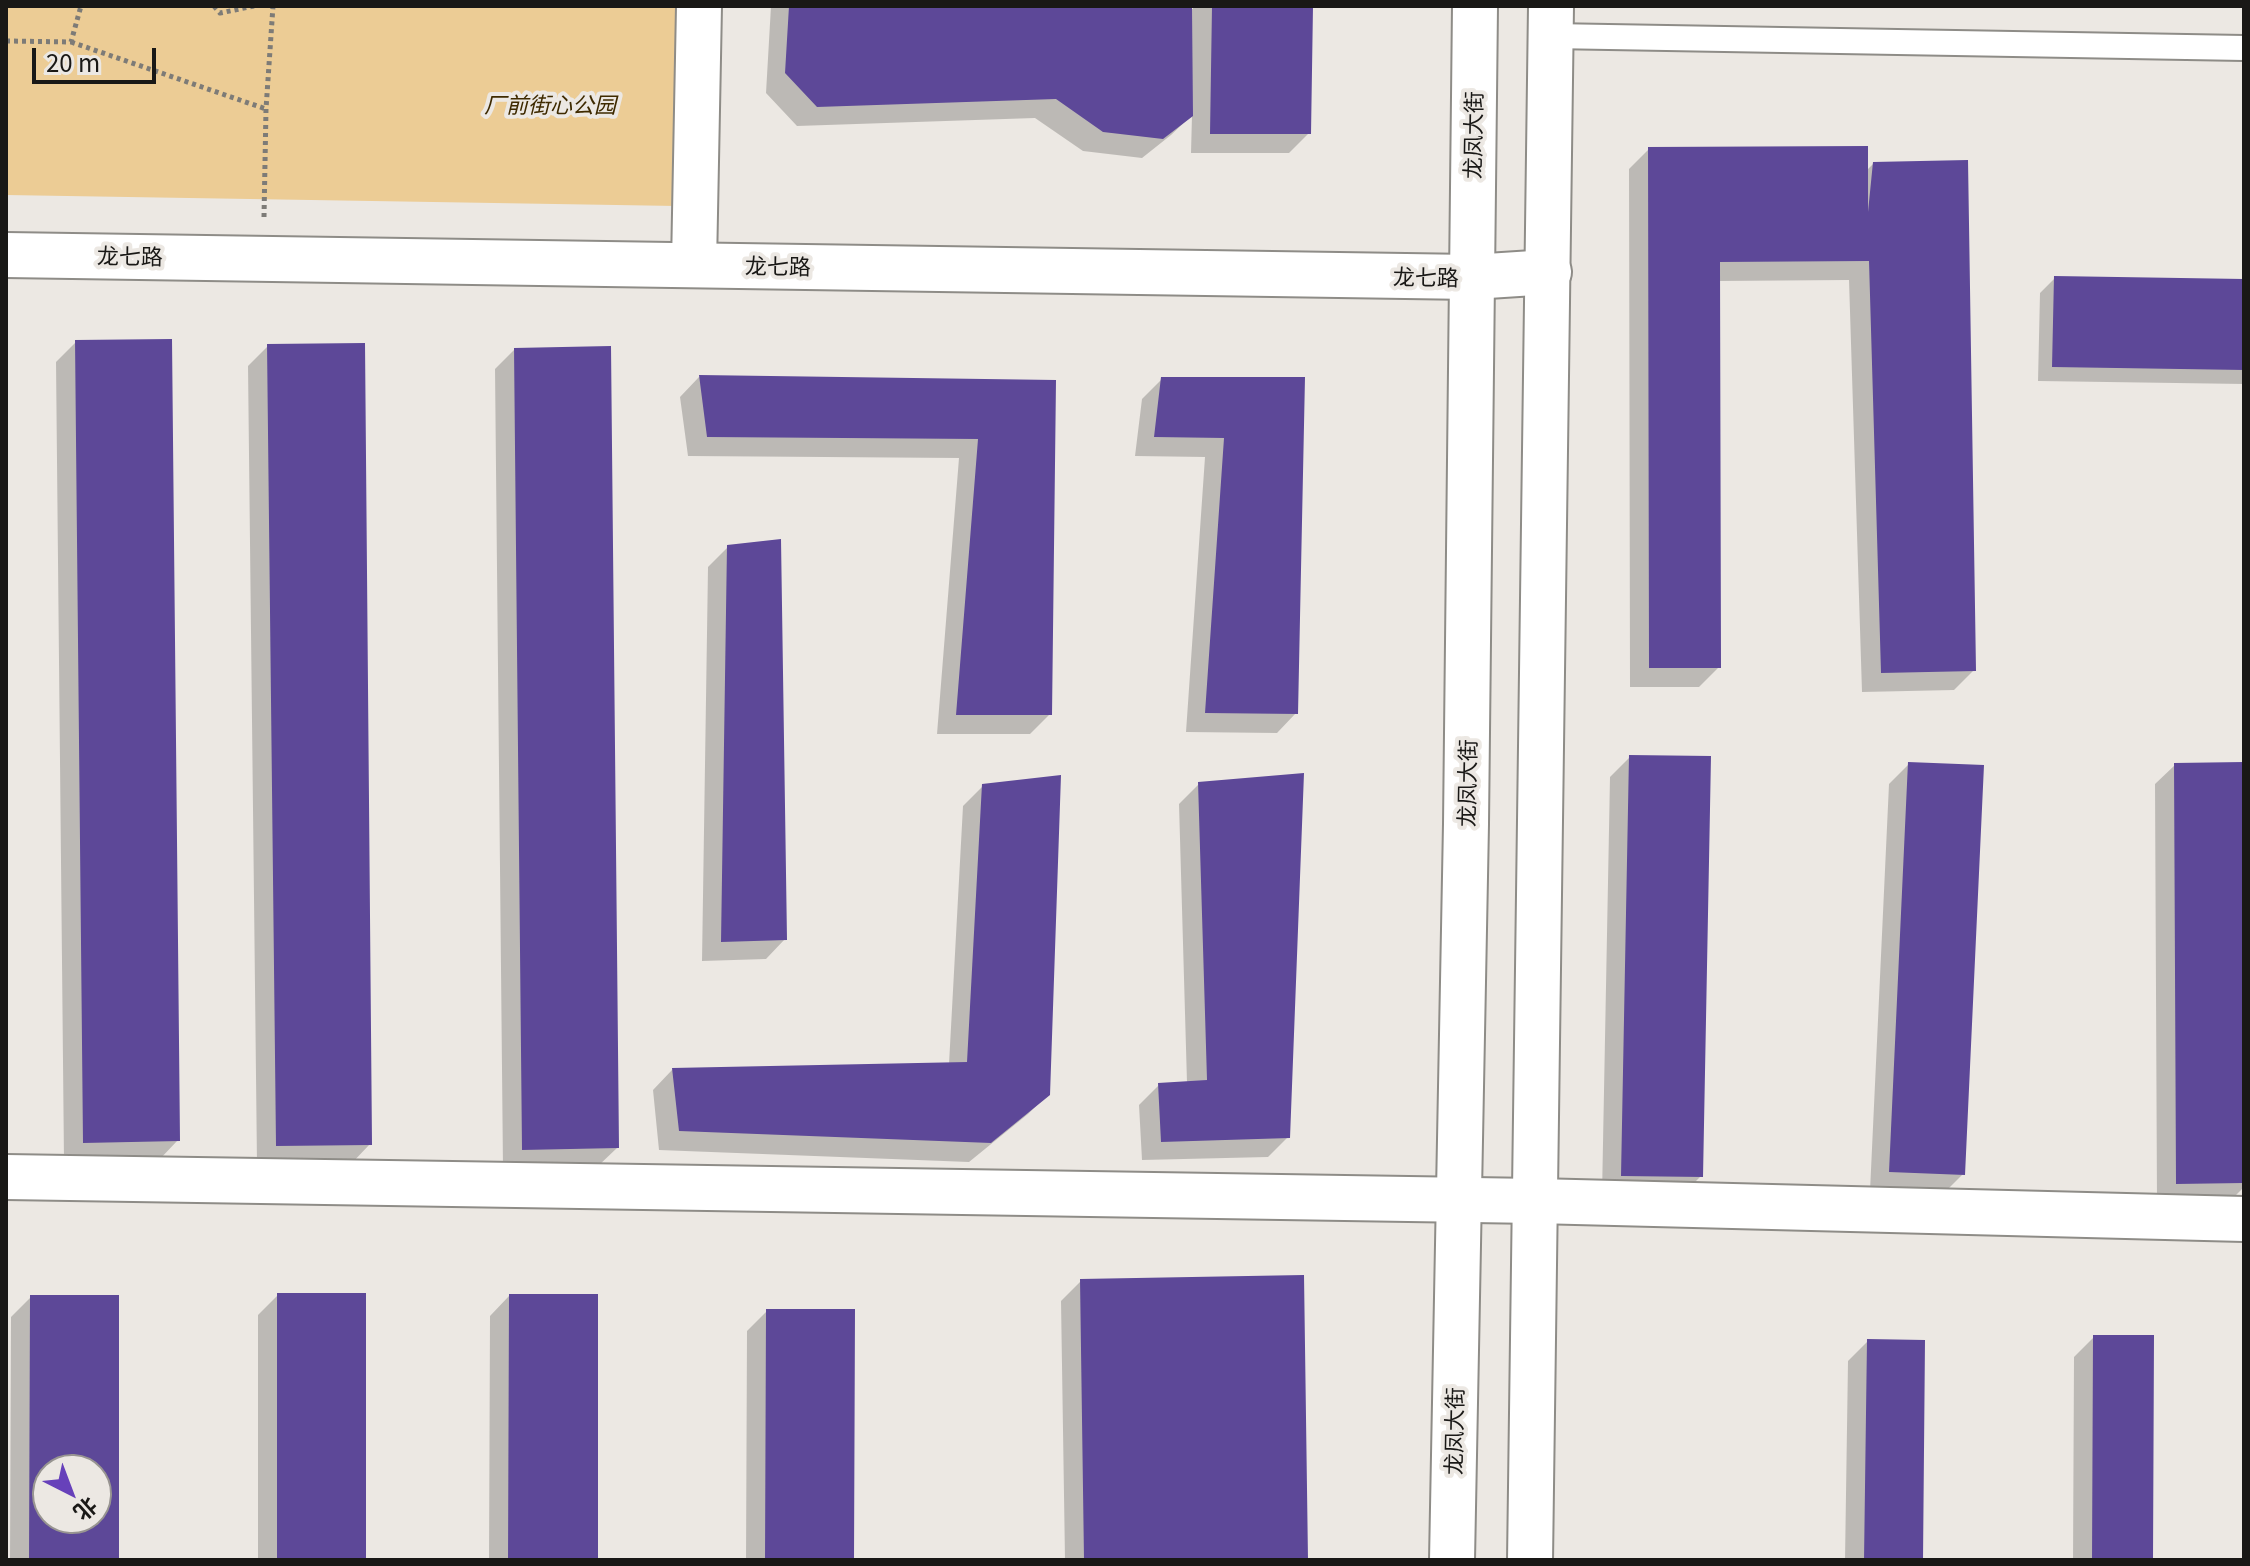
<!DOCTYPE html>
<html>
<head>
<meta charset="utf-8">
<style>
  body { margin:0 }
  #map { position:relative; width:2250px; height:1566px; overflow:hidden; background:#ece8e3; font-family:Georgia,"Noto Sans SC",serif }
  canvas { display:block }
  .frame { position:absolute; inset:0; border:8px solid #191816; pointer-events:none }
  .north { position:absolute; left:32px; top:1454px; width:80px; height:80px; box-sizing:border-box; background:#ece8e3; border:2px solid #989591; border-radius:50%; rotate:138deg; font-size:22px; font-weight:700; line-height:32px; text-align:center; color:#191816 }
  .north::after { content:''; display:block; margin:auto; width:28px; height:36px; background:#6741ba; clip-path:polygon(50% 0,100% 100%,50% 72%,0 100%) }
  .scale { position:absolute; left:32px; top:48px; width:124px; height:36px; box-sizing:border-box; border:4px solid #191816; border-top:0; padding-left:10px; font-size:24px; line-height:28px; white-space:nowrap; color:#191816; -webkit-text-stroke:6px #ece8e3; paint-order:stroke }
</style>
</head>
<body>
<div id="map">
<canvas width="2250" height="1566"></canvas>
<div class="frame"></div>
<div class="north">北</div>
<div class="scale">20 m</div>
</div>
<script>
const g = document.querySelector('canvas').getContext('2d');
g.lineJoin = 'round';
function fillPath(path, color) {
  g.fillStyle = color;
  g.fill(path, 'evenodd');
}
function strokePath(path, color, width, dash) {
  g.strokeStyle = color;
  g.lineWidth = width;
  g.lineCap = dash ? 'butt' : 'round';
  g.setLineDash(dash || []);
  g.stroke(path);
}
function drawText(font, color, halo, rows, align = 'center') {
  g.font = font + ' Georgia,"Noto Sans SC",serif';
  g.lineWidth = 8;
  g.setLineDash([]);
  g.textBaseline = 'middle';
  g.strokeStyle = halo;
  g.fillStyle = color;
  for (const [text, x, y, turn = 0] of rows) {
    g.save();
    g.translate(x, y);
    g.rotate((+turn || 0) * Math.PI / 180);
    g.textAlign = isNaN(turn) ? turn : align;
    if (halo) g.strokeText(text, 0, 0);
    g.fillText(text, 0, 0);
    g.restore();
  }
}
const green = new Path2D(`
  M6,6H675L677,206L6,195Z`);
const shadow = new Path2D(`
  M771,6H1087V11L1193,9V6H1311L1309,133L1289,153H1191L1192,115L1171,135L1142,158L1083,151L1035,118L797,126L766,93Z
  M1649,149L1866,171L1873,164L1974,670L1954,690L1862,692L1849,280L1718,281L1719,667L1699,687H1630L1629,169Z
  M2055,278L2244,281V384L2038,381L2040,293Z
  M76,342L178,1140L159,1160L64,1162L56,362Z
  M268,346L370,1144L351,1164L257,1165L248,366Z
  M514,350L617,1148L597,1167L503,1169L495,369Z
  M699,377L1054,382L1050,714L1030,734H937L959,458L688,456L680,397Z
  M1162,379H1303L1296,713L1277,733L1186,732L1205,457L1135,456L1142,399Z
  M728,547L785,939L766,959L702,961L708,567Z
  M1630,757L1701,1176L1681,1196L1602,1195L1610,777Z
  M1909,764L1963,1174L1943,1194L1870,1191L1889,784Z
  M2244,764V1187L2229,1202L2157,1203L2155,784L2175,765Z
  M1199,784L1288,1137L1268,1157L1142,1160L1139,1105L1159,1085L1187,1083L1179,804Z
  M983,786L1048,1094L1028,1114L969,1162L659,1150L653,1090L672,1070L949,1064L963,806Z
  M1081,1281L1306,1560H1065L1061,1301Z
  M278,1295L364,1560H258V1315Z
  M509,1296L596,1560H489L490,1316Z
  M31,1297H117V1560H10L11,1317ZM48,1470H96V1518H48Z
  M767,1311L852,1560H746L747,1331Z
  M2094,1337L2151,1560H2073L2074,1357Z
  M1868,1341L1921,1560H1845L1848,1361Z`);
const building = new Path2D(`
  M789,6L1192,7L1193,116L1163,139L1103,132L1056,99L817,107L785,73Z
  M1212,6H1313L1311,134H1210Z
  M1868,146V212L1873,162L1968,160L1976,671L1881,673L1869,261L1720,262L1721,668H1649L1648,147Z
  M2054,276L2244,279V370L2052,367Z
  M172,339L180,1141L83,1143L75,340Z
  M365,343L372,1145L276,1146L267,344Z
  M611,346L619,1148L522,1150L514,348Z
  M699,375L1056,380L1052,715H956L978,439L707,437Z
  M1161,377H1305L1298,714L1205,713L1224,438L1154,437Z
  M781,539L787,940L721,942L727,545Z
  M1629,755L1711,756L1703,1177L1621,1176Z
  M1908,762L1984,765L1965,1175L1889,1172Z
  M2244,762V1183L2176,1184L2174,763Z
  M1304,773L1290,1138L1161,1142L1158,1083L1207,1080L1198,782Z
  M1061,775L1050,1095L991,1143L679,1131L672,1068L967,1062L982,784Z
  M1304,1275L1308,1560H1084L1080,1279Z
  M277,1293H366V1560H277Z
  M509,1294H598V1560H508Z
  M30,1295H119V1560H29ZM48,1470H96V1518H48Z
  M766,1309H855L854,1560H765Z
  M2093,1335H2154L2153,1560H2092Z
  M1867,1339L1925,1340L1923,1560H1864Z`);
const path = new Path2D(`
  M214,6L220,13L254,6
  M6,41L71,42L81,6
  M71,42L266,109
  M264,217L266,109L273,6`);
const lane = new Path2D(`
  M1551,36L2244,48`);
const street = new Path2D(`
  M694,265L699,6
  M6,1177L1536,1201L2244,1219`);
const secondary = new Path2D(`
  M6,255L1472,277L1549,272`);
const primary = new Path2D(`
  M1452,1560L1466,824L1475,6
  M1530,1560L1551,6`);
const parkNames = [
  ["厂前街心公园",550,105]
];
const streetNames = [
  ["龙凤大街",1473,135,-89],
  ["龙七路",130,256,1],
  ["龙七路",778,266,1],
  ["龙七路",1426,277,1],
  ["龙凤大街",1467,783,-89],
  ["龙凤大街",1454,1431,-89]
];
fillPath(green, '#eccc95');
fillPath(shadow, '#0003');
fillPath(building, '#5d4898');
strokePath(lane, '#8e8c87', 28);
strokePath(street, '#8e8c87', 48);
strokePath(secondary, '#8e8c87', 48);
strokePath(primary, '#8e8c87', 48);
strokePath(path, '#7d7b77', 5, [4, 4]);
strokePath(lane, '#fff', 24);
strokePath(street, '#fff', 44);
strokePath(secondary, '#fff', 44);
strokePath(primary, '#fff', 44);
drawText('italic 22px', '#3e2a00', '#ece8e3', parkNames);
drawText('22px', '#191816', '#ece8e3', streetNames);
</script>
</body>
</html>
